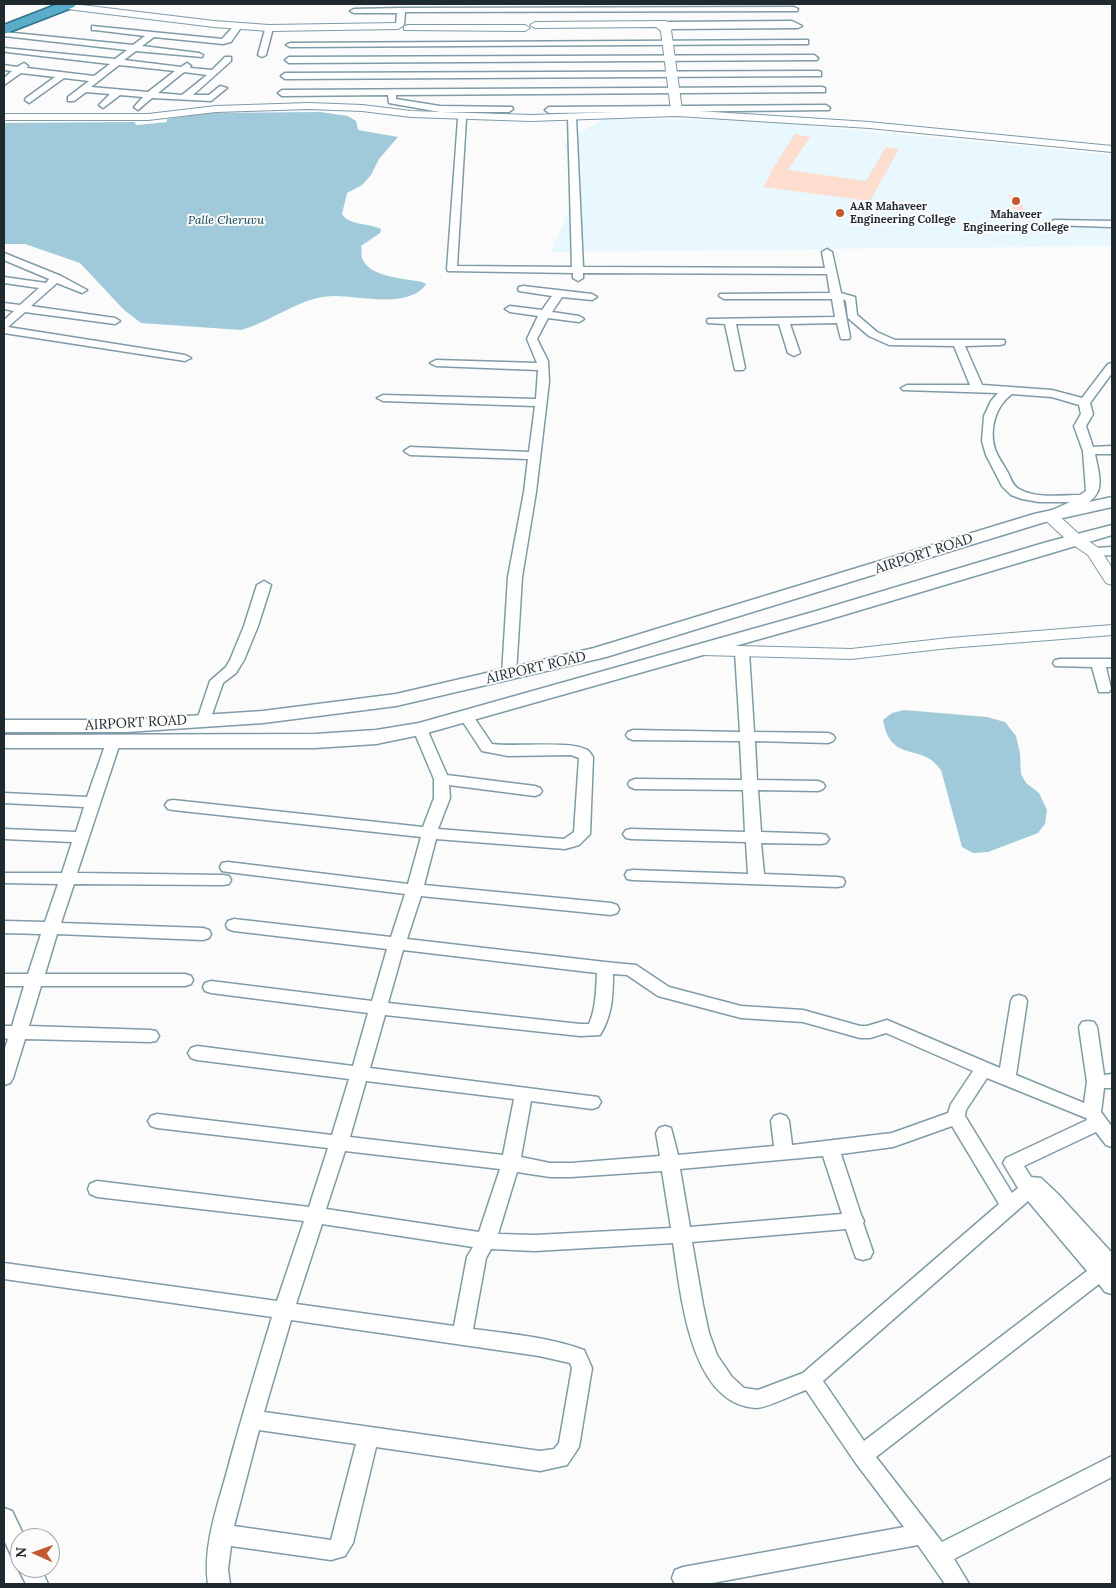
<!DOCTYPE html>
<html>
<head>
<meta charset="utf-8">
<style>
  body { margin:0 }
  #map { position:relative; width:1116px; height:1588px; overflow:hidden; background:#fbfbfb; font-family:Lora,serif }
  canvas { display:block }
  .frame { position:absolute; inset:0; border:5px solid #1f2a2f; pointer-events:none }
  .north { position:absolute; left:10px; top:1528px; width:50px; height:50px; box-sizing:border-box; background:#fbfbfb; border:1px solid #a3a7a9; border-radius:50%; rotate:272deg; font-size:14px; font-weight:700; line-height:20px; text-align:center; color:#1f2a2f }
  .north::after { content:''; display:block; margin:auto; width:18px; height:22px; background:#c15b2f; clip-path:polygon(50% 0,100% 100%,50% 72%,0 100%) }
</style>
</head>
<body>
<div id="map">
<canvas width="1116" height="1588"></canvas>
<div class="frame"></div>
<div class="north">N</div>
</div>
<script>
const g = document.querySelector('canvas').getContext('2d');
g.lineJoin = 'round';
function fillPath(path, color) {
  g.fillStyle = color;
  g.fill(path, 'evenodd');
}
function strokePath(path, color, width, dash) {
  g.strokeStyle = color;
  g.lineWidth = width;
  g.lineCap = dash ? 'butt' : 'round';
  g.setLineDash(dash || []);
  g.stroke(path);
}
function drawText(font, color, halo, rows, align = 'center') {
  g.font = font + ' Lora,serif';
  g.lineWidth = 4;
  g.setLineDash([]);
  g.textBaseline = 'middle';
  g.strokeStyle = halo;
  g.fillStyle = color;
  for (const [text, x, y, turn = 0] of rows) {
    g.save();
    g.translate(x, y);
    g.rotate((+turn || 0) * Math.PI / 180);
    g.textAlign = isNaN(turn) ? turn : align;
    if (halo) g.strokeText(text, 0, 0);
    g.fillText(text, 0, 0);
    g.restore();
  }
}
const built = new Path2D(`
  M603,119L751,120L1112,155V246L551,252L581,181L563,144Z`);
const water = new Path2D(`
  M320,112L348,116L356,121L358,130L398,137L379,159L371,175L362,185L347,193L342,214C349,226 370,223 381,229L380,233L361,246C362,249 361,255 362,258C369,278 405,278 422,282L426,284C410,309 359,296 335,296C301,296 273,321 241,330L141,323L124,310L80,263L25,244H4V123L134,122L137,125L167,122V119L208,113Z
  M904,710L987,717L1005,722L1016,736L1020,753L1021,774L1026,783L1039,793L1047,810L1045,824L1038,833L988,852L973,853L962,847L941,770C921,741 891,765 883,720L892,713Z`);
const building = new Path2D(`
  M795,134L810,137L788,170L866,181L886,147L899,149L870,201L763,187L771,174H769Z
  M1008,195L1019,196L1025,213H1014Z`);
const minor = new Path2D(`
  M794,7L798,9L797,11L405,12L404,25L400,27L396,25L397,13H354L350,11L354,9L401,8Z
  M792,21L802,26L798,28L670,29H667L665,24L669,22Z
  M92,26L222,39L233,27H239L240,29L231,42L223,44L154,37L142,46L199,53L203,55L202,57L136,51L124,60L181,67L187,63L191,66L190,68L212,70L225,57H231V61L193,95H209L220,86L227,88L211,101L152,98L138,110L134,107L143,97L120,95L103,108L99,105L110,94L86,92L74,101H68V97L89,81L64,78L29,103L25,100L26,98L55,77L21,73L4,85V78L12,71L4,70V65L17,67L24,63L28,66L27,68L94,76L110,64L7,52L4,51V48L115,59L127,50L4,36V32L133,45L145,36L95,30H92ZM119,65L175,71L148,92L91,87ZM184,72L207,75L182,95L158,93Z
  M266,26L273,28L266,55L262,57L258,55Z
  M805,40H808V44L290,47L286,45L290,43Z
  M814,55L818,58L817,60L289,63L285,60L289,57Z
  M818,71L821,72V76L285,79L281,76L285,73Z
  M822,87L825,88V92L396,95V99L440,106L512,107L513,109L509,112H440L389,103L388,95L282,96L278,93L282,90Z
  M826,105L830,108L829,110L549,113L545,110L549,107Z
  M572,114L576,117L583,267L825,268L822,252L827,249L832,252L841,293L855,297L857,315L877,332L895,340H1004L1005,342L1004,344L1000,345L965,346L982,385L1052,390L1082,398L1108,364L1112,363V373L1090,403L1093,414L1086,426L1093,447L1112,446V454H1095C1097,465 1103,484 1097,493C1090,506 1067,514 1054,518L1050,517L1048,514L1050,511L1070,502H1039L1022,499L1011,495L1002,486L986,455L982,441L984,416L991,401L998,393L903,390L901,388L907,385H970L954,346L889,345L869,336L848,318L846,301L843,299L850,337L849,339H841L837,323L790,324L800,353L794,356L788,353L779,324H736L745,368L743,370H735L725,324L708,323L707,321L708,319L835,317L832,299H724L719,296L720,294L830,293L827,274L583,273V278L578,281L573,278V273L448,271L447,269L458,119L462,116L466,119L457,266L572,267L568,117ZM1012,394L1052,397L1079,405L1081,414L1074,426L1083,451L1086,491L1080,495C1062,495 1036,499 1019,489C1013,486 1011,479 1008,473C1004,465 998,458 995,449C989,430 995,406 1012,394Z
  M1054,220L1112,221V227L1051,225L1049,223Z
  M4,253L61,276L87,290L82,293L57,283L31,306L115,318L120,321L115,324L25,312L8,327L185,355L191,358L185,361L4,333V320L14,311L4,309V303L20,305L39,288L4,283V277L46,283L49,279L4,260Z
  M523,286L592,294L597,297L592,300L562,297L552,312L579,316L584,319L579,322L548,318L537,339L548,361L549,382L536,492L522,577L516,674L509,678L502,674L508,577L524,492L528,459L410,455L404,451L410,447L529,452L535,406L383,401L377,398L383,395L536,399L538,370L436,366L430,363L436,360L537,363L527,339L538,316L510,312L505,309L510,306L542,310L552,296L519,291L518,289L519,287Z
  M1112,547V555L1094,556L1088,552L1094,548Z
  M264,581L271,585L258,626L244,660L236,673L223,683L209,723H199L197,720L210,681L226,667L230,660L244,626L257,585Z
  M742,648L749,652L754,732L828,733L833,735L835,738L833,741L828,743L755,741L757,780L818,781L823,783L825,786L823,789L818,791L758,790L761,832L821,834L826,835L829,839L826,843L821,844L761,843L764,874L837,877L843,878L845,882L843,886L837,887L633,880L627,879L625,875L627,871L633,870L748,874L746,842L631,839L626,838L623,834L626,830L631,829L745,832L743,790L635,789L630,787L628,784L630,781L635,779L742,780L740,741L633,740L628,738L626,735L628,732L633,730L740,732L735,652Z
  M1060,659H1112V667H1106L1111,689L1109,692H1099L1092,667L1055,666L1053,663L1055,660Z
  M466,712L471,713L492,744C514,747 570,741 585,749C589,750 591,754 593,757L590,834L579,845L565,849L436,839L424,885L611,903L617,905L619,909L617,913L611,915L421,896L407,939L605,962L636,965L669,987L741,1006L803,1010L860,1026H867L887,1020L1000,1068L1011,1001L1013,997L1019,995L1025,997L1027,1001L1016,1075L1084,1103L1087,1082L1079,1027L1082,1022L1088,1021L1094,1022L1097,1027L1104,1075L1112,1074V1088H1104L1101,1112L1112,1127V1147L1106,1145L1096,1132L1024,1166L1031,1177L1041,1178L1058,1194L1112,1253V1294L1105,1292L1099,1284L876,1457L942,1542L1112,1456V1477L954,1559L969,1584H945L918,1545L707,1584H675L672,1578L675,1570L683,1567L904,1527L855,1462L806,1390C794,1394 767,1408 756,1408C689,1404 681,1293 673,1243L535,1251L491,1249L486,1258L473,1329C510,1334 549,1337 584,1350L592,1368L579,1447L567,1465L540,1471L376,1447L353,1543L345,1556L331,1560L231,1546L228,1569L230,1584H208C203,1547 216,1511 226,1475C240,1422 256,1370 272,1317L4,1279V1263L277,1301L304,1221L97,1197L90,1194L88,1189L90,1184L97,1181L309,1207L328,1148L157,1128L151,1126L148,1121L151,1116L157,1114L332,1135L349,1079L197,1060L191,1058L188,1053L191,1048L197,1046L353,1066L368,1013L211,993L205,991L203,987L205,983L211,981L372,1001L387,949L234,931L228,929L226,925L228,921L234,919L391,937L405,894L228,872L222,871L220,867L222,863L228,862L408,884L421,837L173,810L168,809L165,805L168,801L173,800L423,827L434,798V779L413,729L415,726H425L427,729L447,775L535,786L540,788L542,791L540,794L535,796L449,785L450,798L438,829L564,839L574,832L579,758L571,755L508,756L482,751L459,716L461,713ZM403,950L597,973C596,990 596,1008 589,1024H580L388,1003ZM613,974L627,975L658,996L741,1018L803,1022L860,1038H870L886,1033L973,1071L951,1104L948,1113L892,1133L792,1145L789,1121L786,1116L780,1114L774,1116L771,1121L774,1146L678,1155L671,1128L665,1126L659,1128L656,1133L660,1156L571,1163H550L521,1157L531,1101L592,1109L598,1107L601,1102L598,1097L370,1068L385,1015L580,1036L600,1035C612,1016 613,996 613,974ZM987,1078L1086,1118L1087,1120L1006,1158L1003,1163L1018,1188L1012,1193L965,1116L966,1110ZM366,1081L514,1099L503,1155L350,1137ZM952,1126L999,1204L803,1373L758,1390L744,1388L732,1377L717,1355L709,1333L703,1305L692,1242L846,1229L856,1258L863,1260L870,1258L873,1252L863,1223L864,1221L861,1215L841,1154L893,1147ZM345,1151L500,1169L479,1232L326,1209ZM823,1156L842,1214L690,1227L680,1169ZM662,1171L671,1228L535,1235L498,1234L517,1172L550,1177H571ZM1028,1201L1087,1271L864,1441L823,1381ZM322,1224L473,1247L467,1257L454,1326L296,1304ZM291,1320L539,1356L570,1363L572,1368L559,1443L554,1449L540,1451L264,1412ZM259,1430L356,1444L331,1540L234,1526Z
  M114,735L119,737L121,740L77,873L223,875L229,876L231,880L229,884L223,885L74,884L61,923L203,928L209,930L211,934L209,938L203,940L57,934L45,974H185L191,976L193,980L191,984L185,986H41L29,1026L150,1030L156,1031L159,1036L156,1041L150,1042L25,1039L13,1078L10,1083L4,1085V1051L8,1039L4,1038V1026H12L24,986H4V974H28L41,934L4,933V921L45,922L58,884L4,883V873H62L72,842L4,839V829L76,832L84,807L4,803V793L87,797L107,740L109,737Z
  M4,1508L12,1511L25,1538H20V1560L12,1557L4,1540Z
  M20,1563V1568H41L48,1584H26L18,1568Z`);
const tertiary = new Path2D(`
  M55,4H73L214,21L269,25L398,23L403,26L398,29L269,31L214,27L59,8L56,7Z
  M666,21L676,27L671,30L682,110L869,122L1112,146V152L869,128L677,116L531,121L411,117L362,111L309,109L216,112L148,120H4V114H148L216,106L309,103L362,105L411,111L531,115L671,110L661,31L656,27L535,28L530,25L535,22Z
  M408,25H525L530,28L525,31L404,30V26Z
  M1050,511L1056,513L1081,536L1100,549L1112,568V585L1106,583L1088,555L1069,542L1044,519L1042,516L1044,513Z
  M1112,625V635L949,648L851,659L703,655L697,654L694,650L697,646L703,645L851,649L949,638Z`);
const secondary = new Path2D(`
  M1112,497V507L1045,522L606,657L396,706L263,723L127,732H4V720H127L263,711L396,694L594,648L1034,514Z
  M1112,525V535L827,620L420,735L376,744L315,748H4V735L315,734L376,730L419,723L813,612L1047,542Z`);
const trunk = new Path2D(`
  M58,4H76L74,7L4,34V25Z`);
const markers = [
  [1016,201,5,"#c15b2f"],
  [840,213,5,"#c15b2f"]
];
const farPoinames = [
  ["AAR Mahaveer",850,207],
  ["Engineering College",850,220],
  ["Mahaveer",1016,215,"center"],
  ["Engineering College",1016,228,"center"]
];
const farWaternames = [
  ["Palle Cheruvu",226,221]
];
const streetNames = [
  ["AIRPORT ROAD",924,554,-18],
  ["AIRPORT ROAD",536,668,-13],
  ["AIRPORT ROAD",136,723,-3]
];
fillPath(built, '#e8f8fe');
fillPath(water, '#a0c9da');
fillPath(building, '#fdddd0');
strokePath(minor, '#7f9ba7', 3);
strokePath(tertiary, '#7f9ba7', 2);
strokePath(secondary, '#7f9ba7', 3);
strokePath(trunk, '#2b7289', 3);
fillPath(minor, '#fff');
fillPath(tertiary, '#fff');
fillPath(secondary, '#fff');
fillPath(trunk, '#5bacc8');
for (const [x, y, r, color] of markers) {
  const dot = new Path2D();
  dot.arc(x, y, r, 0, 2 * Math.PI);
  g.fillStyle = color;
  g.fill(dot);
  strokePath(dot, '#fbfbfb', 2);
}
drawText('bold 11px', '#1f2a2f', '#fbfbfb', farPoinames, 'left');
drawText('italic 12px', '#003d4f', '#fbfbfb', farWaternames);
drawText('14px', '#1f2a2f', '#fbfbfb', streetNames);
</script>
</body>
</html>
